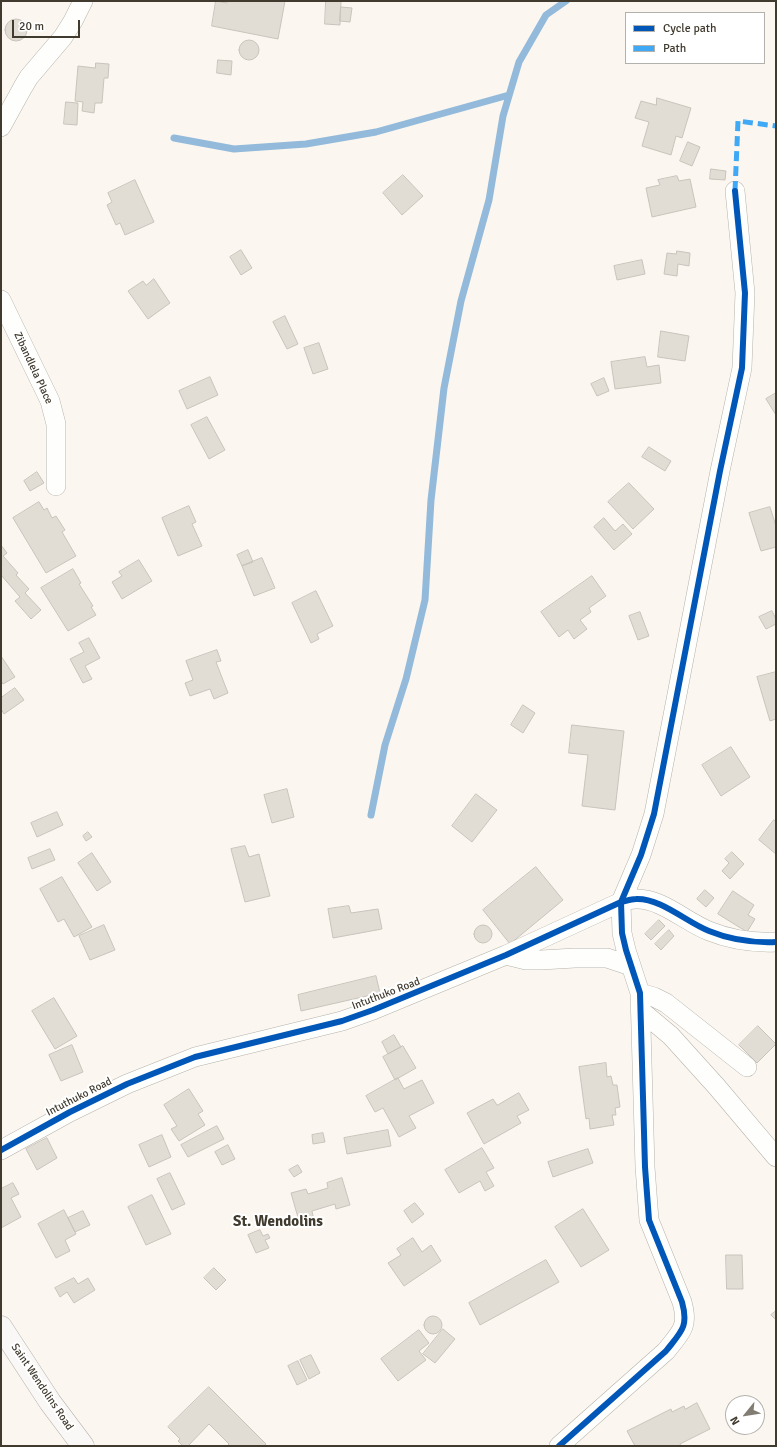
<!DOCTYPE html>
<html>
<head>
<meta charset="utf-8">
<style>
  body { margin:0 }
  #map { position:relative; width:777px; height:1447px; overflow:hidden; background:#fbf7f0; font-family:Signika,sans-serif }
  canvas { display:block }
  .frame { position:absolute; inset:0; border:2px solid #413b2f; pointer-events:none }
  .legend { position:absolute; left:625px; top:12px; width:140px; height:52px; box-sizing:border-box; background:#fff; border:1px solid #b3b1ac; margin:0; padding:5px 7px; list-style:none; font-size:12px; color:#413b2f }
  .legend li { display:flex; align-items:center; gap:8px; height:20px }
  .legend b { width:20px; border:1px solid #b3b1ac }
  .north { position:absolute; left:725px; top:1395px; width:40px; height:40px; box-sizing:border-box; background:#fff; border:1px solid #b3b1ac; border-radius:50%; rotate:240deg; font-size:11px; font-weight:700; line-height:16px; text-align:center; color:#413b2f }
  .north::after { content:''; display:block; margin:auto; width:14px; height:18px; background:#827d73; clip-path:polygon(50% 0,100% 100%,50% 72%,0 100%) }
  .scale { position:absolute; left:12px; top:20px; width:68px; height:18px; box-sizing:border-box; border:2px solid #413b2f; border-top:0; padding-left:5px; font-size:12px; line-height:14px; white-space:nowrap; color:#413b2f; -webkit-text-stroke:3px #fff; paint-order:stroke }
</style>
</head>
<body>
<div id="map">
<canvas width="777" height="1447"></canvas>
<div class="frame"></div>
<ul class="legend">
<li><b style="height:5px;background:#0057b8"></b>Cycle path</li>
<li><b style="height:5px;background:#3fa9f5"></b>Path</li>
</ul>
<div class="north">N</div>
<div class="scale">20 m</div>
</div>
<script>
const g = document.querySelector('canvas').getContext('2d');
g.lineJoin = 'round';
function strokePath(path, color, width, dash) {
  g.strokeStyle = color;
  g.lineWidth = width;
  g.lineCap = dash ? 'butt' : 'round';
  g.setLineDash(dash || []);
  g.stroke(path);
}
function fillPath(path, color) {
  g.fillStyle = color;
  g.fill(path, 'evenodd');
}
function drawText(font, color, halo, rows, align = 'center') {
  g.font = font + ' Signika,sans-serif';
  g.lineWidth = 4;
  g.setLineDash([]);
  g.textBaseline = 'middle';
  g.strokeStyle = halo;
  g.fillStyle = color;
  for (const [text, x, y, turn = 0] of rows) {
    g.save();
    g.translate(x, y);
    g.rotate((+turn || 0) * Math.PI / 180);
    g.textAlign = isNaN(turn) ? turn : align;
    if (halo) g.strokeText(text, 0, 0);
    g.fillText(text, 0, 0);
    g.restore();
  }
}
const stream = new Path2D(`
  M174,138L234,149L306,144L376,132L509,95
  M371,815L385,745L406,679L425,600L431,500L444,388L461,301L489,200L503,116L519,62L546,15L566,1`);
const building = new Path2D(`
  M216,1L227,3L228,1H285L278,39L212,26Z
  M326,1H341L340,25L325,24Z
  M341,7L352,8L350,22L340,21Z
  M5 30a11 11 0 1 1 22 0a11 11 0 1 1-22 0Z
  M239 50a10 10 0 1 1 20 0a10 10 0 1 1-20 0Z
  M218,60L232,61L231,75L217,73Z
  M96,63L109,64L108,78H104L102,103H95L94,113L82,111L83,102L75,101L78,66L95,68Z
  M657,98L691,108L682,138L676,136L671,155L642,146L649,122L635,118L641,101L656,105Z
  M66,102L78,103L77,125L64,124Z
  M688,142L700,147L692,166L680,161Z
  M711,169L726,171L725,180L710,179Z
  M403,175L423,196L402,215L383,193Z
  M677,176L679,181L690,179L696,207L652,217L646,188L660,185L658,180Z
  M135,180L154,222L125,235L120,223L116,225L107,205L112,202L108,193Z
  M241,250L252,268L241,275L230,257Z
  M677,251L690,253L689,266L678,264L677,276L664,274L667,253L676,254Z
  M642,260L645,274L617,280L614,266Z
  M154,279L170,303L148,319L128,291L143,281L146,285Z
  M285,316L298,344L287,349L273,322Z
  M661,331L689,336L685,361L658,357Z
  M319,343L328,369L313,374L304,348Z
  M645,357L647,367L659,365L661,383L615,389L611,362Z
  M210,377L218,395L187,409L179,391Z
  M604,378L609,391L597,396L591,384Z
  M776,393V415L766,399Z
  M207,417L225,450L209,459L191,425Z
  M649,447L671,461L665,471L642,457Z
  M37,472L44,483L30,491L24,481Z
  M629,483L654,509L633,529L608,502Z
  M39,502L44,510L47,508L52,518L56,516L65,530L62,532L76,556L46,573L13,518Z
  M189,506L196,522L192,524L202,546L178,556L162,518Z
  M770,507L776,526V547L761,551L749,513Z
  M604,518L615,531L623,524L632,534L614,550L594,527Z
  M1,545L7,553L3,556L18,573L16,575L29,589L25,593L41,610L31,619L15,601L20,597L1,575Z
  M248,550L253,562L242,566L237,555Z
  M262,558L275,588L254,596L242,566Z
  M139,560L152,581L122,599L112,582L122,576L119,572Z
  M73,569L81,583L79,584L93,606L91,607L96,615L68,631L41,588Z
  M592,576L606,596L589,608L591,612L580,620L587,629L574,639L568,630L559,637L541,612Z
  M316,591L333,626L317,634L319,639L311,643L292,603Z
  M772,611L776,619V624L766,629L759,617Z
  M640,612L649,636L638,640L629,616Z
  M89,638L100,658L85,666L92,679L83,683L70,659L84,652L79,643Z
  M217,650L221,661L216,662L228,693L214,699L210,689L190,696L185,683L193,680L186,661Z
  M1,656L15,677L3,684L1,681Z
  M776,672V719L770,721L757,677Z
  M15,688L24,700L4,714L1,709V698Z
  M523,705L535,713L523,733L511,725Z
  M572,725L624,731L615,810L582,806L588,755L569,753Z
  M731,747L750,777L721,796L702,765Z
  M287,789L294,817L272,823L264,795Z
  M476,794L497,810L472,842L452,826Z
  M57,812L63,825L37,837L31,823Z
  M774,820L776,822V854L759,840Z
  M88,832L92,837L86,841L83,836Z
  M245,846L249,857L259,854L270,896L245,902L231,849Z
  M50,849L55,860L32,869L28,858Z
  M732,852L744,864L730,879L722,871L729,863L725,859Z
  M92,853L111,882L97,891L78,863Z
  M536,867L563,900L510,944L483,910Z
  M62,877L92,927L74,937L64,919L58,922L40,889Z
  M705,890L714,898L706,907L697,899Z
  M733,891L754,905L748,915L755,919L747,932L718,914Z
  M349,906L351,913L378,909L382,929L333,938L328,909Z
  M659,920L665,926L651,940L645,934Z
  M474 934a9 9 0 1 1 18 0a9 9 0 1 1-18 0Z
  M104,925L115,950L90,960L79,936Z
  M669,930L674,936L661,950L655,944Z
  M376,976L380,993L301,1011L298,995Z
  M54,998L77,1036L55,1049L32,1011Z
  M758,1026L776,1044L757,1063L739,1045Z
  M394,1035L401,1047L388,1054L382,1042Z
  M72,1045L83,1072L61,1081L49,1055Z
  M403,1046L416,1068L395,1080L383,1057Z
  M606,1063L607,1077L611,1076L613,1085H617L620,1107L615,1108L616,1115H612L614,1125L590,1129L589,1118L586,1119L579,1067Z
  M398,1078L404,1089L422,1080L434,1103L409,1116L416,1128L399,1137L383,1108L375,1112L366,1096Z
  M189,1089L203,1111L198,1114L205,1125L179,1141L171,1129L177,1126L164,1105Z
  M519,1093L529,1110L517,1116L521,1123L484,1144L467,1113L493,1099L497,1105Z
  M217,1126L224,1139L188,1157L181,1145Z
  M388,1130L391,1146L347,1154L344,1138Z
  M323,1133L325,1142L313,1144L312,1135Z
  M162,1135L171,1157L149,1167L139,1145Z
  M47,1138L57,1158L37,1170L26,1149Z
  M228,1145L235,1159L222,1165L215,1152Z
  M482,1148L494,1168L486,1172L494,1186L485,1191L480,1181L459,1193L445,1170Z
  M588,1149L593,1163L553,1177L548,1162Z
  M298,1165L302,1172L294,1177L289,1170Z
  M170,1173L185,1204L172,1210L157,1179Z
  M342,1178L350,1205L336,1209L335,1204L312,1211L313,1216L299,1221L291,1193L306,1189L308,1194L328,1188L327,1183Z
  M13,1183L19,1194L11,1198L21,1217L1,1228V1189Z
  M152,1195L171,1234L146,1245L128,1207Z
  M415,1203L424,1214L412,1223L404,1211Z
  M583,1209L609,1250L581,1267L555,1227Z
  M64,1210L76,1234L65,1240L70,1251L56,1258L38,1224Z
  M83,1211L90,1225L75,1232L68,1218Z
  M260,1230L263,1236L268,1234L270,1238L265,1240L269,1248L256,1253L248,1235Z
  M413,1238L422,1252L431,1245L441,1261L404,1286L388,1263L401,1255L397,1249Z
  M726,1255H742L743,1289H727Z
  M546,1260L559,1282L480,1325L469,1303Z
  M214,1268L226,1280L216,1290L204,1278Z
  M74,1278L78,1284L88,1278L95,1290L74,1303L67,1292L60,1297L55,1288Z
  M776,1311V1320L771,1315Z
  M424 1325a9 9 0 1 1 18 0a9 9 0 1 1-18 0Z
  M443,1329L455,1339L435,1363L423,1354Z
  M419,1330L429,1343L419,1351L426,1360L398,1381L381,1359Z
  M311,1355L320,1373L309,1379L300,1360Z
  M298,1361L307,1380L297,1385L288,1366Z
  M209,1387L266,1444L264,1446H227L229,1444L209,1424L188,1446H183L178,1441L180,1439L168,1427Z
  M697,1403L710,1429L680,1444L681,1446H635L627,1431L671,1409L672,1412L684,1406L685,1409Z`);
const street = new Path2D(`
  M1,127L23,87L29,77L63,37L73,21L83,1
  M1,300L50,401L56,424V486
  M506,955L526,960H541L575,958H607L631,966
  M640,993L654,997L666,1003L747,1067
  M640,1010L671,1036L717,1087L776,1157
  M1,1150L70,1112L127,1084L195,1057L342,1021L373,1010L506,955L621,902C626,901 631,899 636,899C661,898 686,922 709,931C731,940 753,943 776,942
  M559,1446L666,1351C681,1332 689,1327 682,1302L649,1220L645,1167L640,993L626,950L622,933L621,902L641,855L654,814L720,471L742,368L745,293L735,191`);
const secondary = new Path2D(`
  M1,1327L50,1402L83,1446`);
const quiet = new Path2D(`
  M735,191L738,121L776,126`);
const cycleway = new Path2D(`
  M1,1150L70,1112L127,1084L195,1057L342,1021L373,1010L506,955L621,902C626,901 631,899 636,899C661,898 686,922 709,931C731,940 753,943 776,942
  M559,1446L666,1351C681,1332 689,1327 682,1302L649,1220L645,1167L640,993L626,950L622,933L621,902L641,855L654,814L720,471L742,368L745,293L735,191`);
const streetNames = [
  ["Zibandlela Place",33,368,65],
  ["Intuthuko Road",386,994,-21],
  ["Intuthuko Road",79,1097,-27],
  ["Saint Wendolins Road",42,1387,56]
];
const districtNames = [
  ["St. Wendolins",278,1222]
];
strokePath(stream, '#93bada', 7);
fillPath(building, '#e2ddd4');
strokePath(building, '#c8c3bb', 1);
strokePath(street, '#b6b2aa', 20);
strokePath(secondary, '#b6b2aa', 23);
strokePath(street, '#fefefd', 19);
strokePath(secondary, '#faf8f7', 22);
strokePath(quiet, '#3fa9f5', 5, [10, 5]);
strokePath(cycleway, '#0057b8', 6);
drawText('11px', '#413b2f', '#fff', streetNames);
drawText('bold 15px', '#413b2f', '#fff', districtNames);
</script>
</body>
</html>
